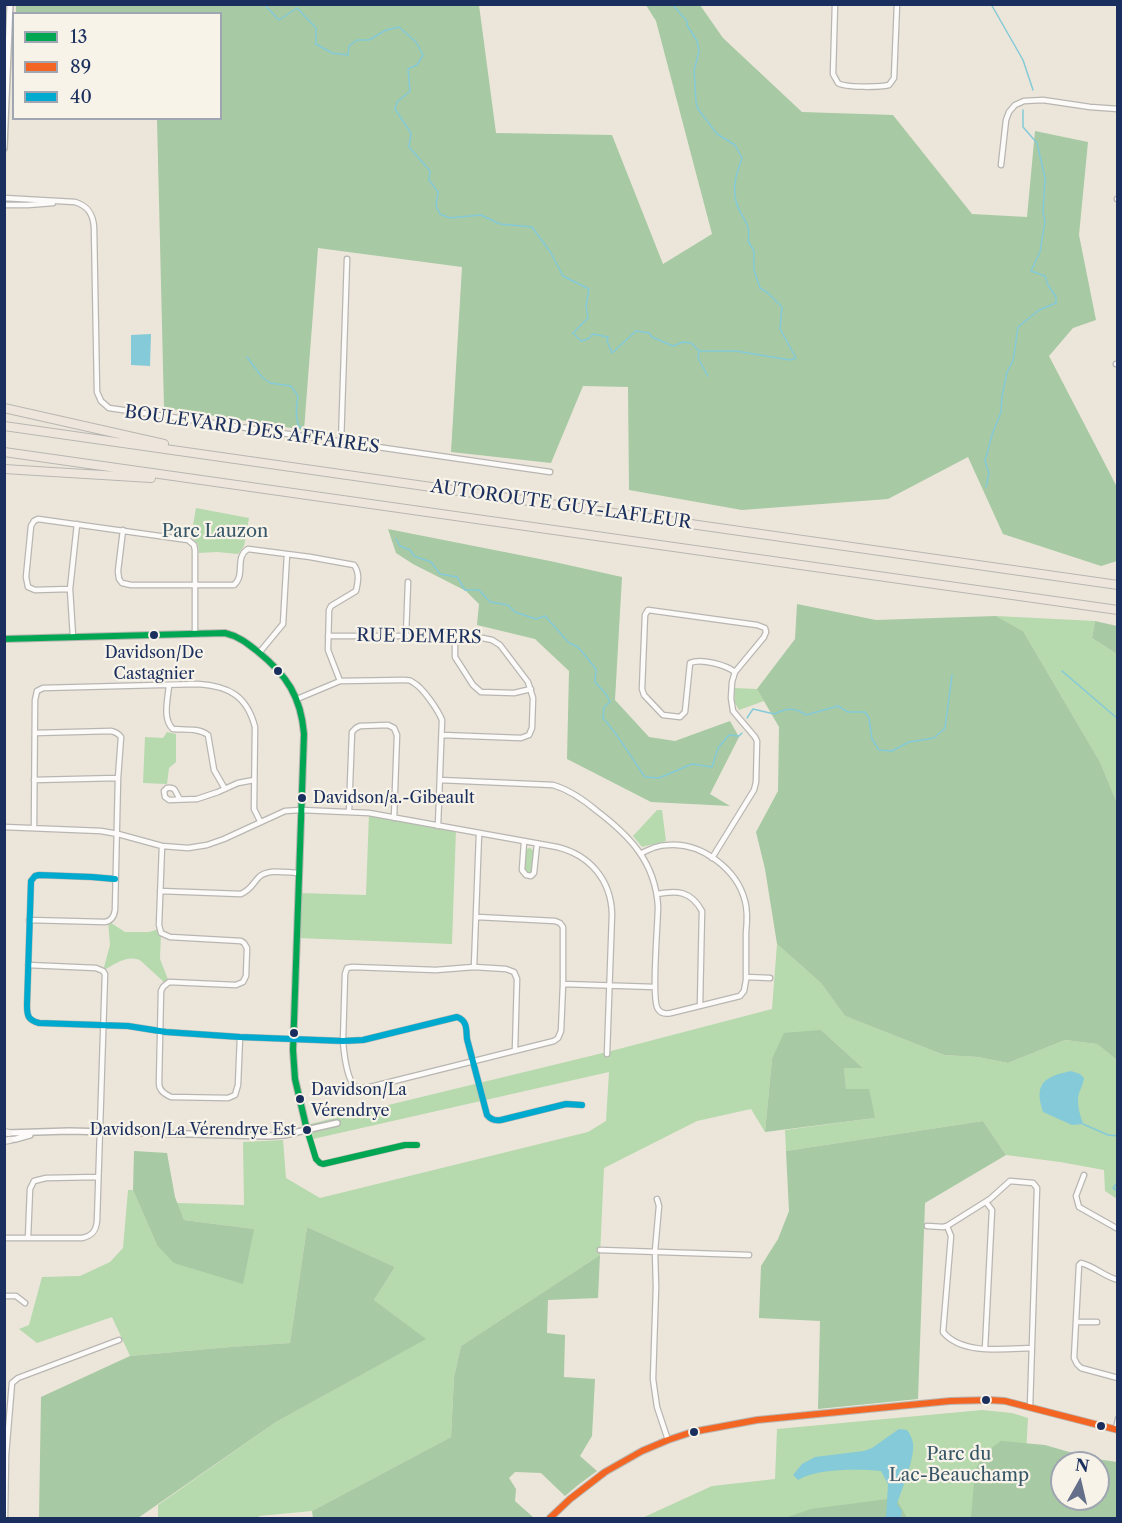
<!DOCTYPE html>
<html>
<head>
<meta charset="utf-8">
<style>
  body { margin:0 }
  #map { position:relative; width:1122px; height:1523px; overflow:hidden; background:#ece6da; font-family:"Libre Caslon Text",serif }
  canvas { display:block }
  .frame { position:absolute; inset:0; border:6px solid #1b2f5e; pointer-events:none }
  .legend { position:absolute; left:12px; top:12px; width:210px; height:108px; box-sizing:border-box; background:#f7f3e8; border:2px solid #9fa5b1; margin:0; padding:8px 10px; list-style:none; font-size:18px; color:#1b2f5e }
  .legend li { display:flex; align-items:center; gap:12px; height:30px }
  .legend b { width:30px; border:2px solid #9fa5b1 }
  .north { position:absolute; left:1050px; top:1451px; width:60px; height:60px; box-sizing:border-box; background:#f7f3e8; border:2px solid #9fa5b1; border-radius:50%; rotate:8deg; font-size:16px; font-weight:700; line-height:24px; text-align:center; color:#1b2f5e }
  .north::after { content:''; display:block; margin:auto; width:21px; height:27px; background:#646f89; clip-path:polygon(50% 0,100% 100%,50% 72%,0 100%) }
</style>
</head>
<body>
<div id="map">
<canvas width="1122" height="1523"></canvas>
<div class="frame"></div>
<ul class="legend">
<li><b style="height:8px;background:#00a651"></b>13</li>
<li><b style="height:8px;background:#f26522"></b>89</li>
<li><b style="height:8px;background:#00a9ce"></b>40</li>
</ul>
<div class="north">N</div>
</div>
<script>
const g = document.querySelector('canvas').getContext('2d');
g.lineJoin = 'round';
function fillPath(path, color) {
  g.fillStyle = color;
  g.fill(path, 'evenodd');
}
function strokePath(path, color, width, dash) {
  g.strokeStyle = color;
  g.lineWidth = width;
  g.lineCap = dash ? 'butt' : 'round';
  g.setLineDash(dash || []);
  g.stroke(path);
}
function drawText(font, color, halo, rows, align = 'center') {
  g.font = font + ' "Libre Caslon Text",serif';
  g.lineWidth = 4.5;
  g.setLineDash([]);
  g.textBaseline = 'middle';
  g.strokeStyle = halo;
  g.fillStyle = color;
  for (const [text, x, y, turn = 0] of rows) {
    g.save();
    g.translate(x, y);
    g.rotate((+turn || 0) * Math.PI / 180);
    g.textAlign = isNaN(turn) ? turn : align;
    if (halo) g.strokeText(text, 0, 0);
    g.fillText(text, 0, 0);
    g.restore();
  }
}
const green = new Path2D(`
  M196,508L249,518L244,546L238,554L217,552L199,553L198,544L191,537Z
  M996,616L1095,621L1092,638L1117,654V803L1100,762L1023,631Z
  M734,688L757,689L764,701L739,710L735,703Z
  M167,732L176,734V762L169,768L167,784L143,783L145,737L163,738Z
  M657,810H662L666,841L642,847L633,836Z
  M369,813L456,829L452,944L297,938L298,893L366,895Z
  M529,848L532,849L534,853L532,871L529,873L524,869L526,849Z
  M108,921L125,932H149L159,929L161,933L160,959L169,982L166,984L141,961C128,954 115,964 103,971L110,945Z
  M777,944L821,983L845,1016L944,1055L978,1057L1008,1063L1065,1040L1097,1044L1117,1060V1199L1105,1191L1104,1170L1060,1162L1006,1155L983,1121L786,1151L785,1130L875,1118L846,1090L844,1068L862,1067L821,1030L772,1059L765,1132L751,1109L697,1121L604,1168L600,1255L461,1346L454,1377L451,1437L312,1511L259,1516V1518H158V1505L276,1422L425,1339L374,1300L395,1267L307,1227L290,1343L230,1347L130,1356L112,1317L37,1343L19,1329L29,1325L42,1277L80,1276L110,1262L123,1248L128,1190H133L157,1245L254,1229L184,1220L177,1203L244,1205L243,1142L283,1140L286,1178L320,1198L588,1132L606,1121L609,1072L313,1139L310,1124L611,1051L772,1009Z
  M982,1410L1012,1413L1028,1418L1025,1473L1062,1499H1098L1117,1518H642L712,1486L775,1479L777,1429Z`);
const forest = new Path2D(`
  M16,5H479L496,133L612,135L663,264L712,234L656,21L646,5H700L723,38L802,112L893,115L972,214L1027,217L1035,131L1088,142L1079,235L1096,320L1073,328L1049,356L1117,487V561L1101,566L1003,534L968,457L888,499L742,510L629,490L628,387L583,386L551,463L451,452L462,267L318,248L304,430L164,408L157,119H155L220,118V14H16Z
  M388,529L550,561L622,577L615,700L649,737L675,741L730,721L739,737L710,794L730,806L651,802L567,759L569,671L535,639L477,625L479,604L466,591L413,564L396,553Z
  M797,604L876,620L996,616L1023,631L1100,762L1117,803V1060L1097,1044L1065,1040L1008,1063L978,1057L944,1055L845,1016L821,983L777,944L765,869L756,832L778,791L779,727L757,689L795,639Z
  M1095,621L1117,626V654L1092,638Z
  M821,1030L863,1068H844L846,1089H869L875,1118L765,1132L772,1059L784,1033Z
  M983,1121L1006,1155L925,1203L918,1399L818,1409L820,1321L759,1318L761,1266L778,1239L789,1211L786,1151Z
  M134,1151L167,1153L175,1197L184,1220L254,1229L243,1284L174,1263L157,1245L133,1190Z
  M307,1227L395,1267L374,1300L426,1339L276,1422L138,1518H39L41,1397L130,1356L230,1347L290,1343Z
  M600,1255L598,1298L548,1300L547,1333L565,1335L564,1377L595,1379L592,1436L580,1456L597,1471L578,1485L565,1496L541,1473L515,1472L509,1478L516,1489L515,1501L534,1518H313L312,1511L451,1437L454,1377L461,1346Z
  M1001,1441L1045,1445L1090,1458L1117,1462V1518H971L975,1470L986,1452ZM1062,1463H1098V1499H1062Z
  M896,1498L907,1518H785L811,1509Z`);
const water = new Path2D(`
  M151,334L150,366L131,365V335Z
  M1071,1071L1080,1074L1084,1078C1083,1084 1081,1088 1079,1093C1076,1104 1080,1114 1083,1124L1072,1125L1043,1112C1034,1084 1043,1077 1071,1071Z
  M899,1429L907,1430C910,1434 912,1438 913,1443C915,1458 902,1489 897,1504L902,1511L901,1518H886L888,1484L881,1471C858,1469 818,1468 798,1480L793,1475L802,1464L815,1457L864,1451L872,1448Z`);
const stream = new Path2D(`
  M264,4L279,20L297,8L316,28V44L332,53L348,55L349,46L357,40H369L386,30L399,27L416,42L423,55L417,65L408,69L410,91L397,102L395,109L411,133L409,147L430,171L429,180L438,192L436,206L440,214L450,218L481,215L500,224L532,227L551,253L563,276L589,289L586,306L588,318L573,333L581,341L588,339L593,334L608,337L607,341L612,353L636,331L649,333L652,337L673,346L683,342L691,343L699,351L698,358L708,376
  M672,4L687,21V25L697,41L699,51L694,71L696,102L698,109L717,134L735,145L742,158C737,172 732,186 736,201C739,216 752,222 748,241L754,251V270L760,288L768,293L782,307L780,329L796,358L790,360L736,351H700
  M991,4L1023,60L1033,90
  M247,357L262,377L270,383L291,386L298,396C296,406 295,417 299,427L303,428
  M986,487L989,473L985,461L992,435L1001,412L1002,396L1007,372L1013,361L1018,327L1039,310L1056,303V297L1048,285L1045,276L1031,271L1040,252L1045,221L1043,212L1045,178L1037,143L1023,127V110
  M396,539L400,546L410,550L414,556L431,562L440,574L457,577L465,590H479L490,602L508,605L515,612L536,619L545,616L569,643L578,647L596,669L595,682L606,694L610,702L604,707L603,718C619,736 631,757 645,777L659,778L692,764L712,767L718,748L729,735L739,736L742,733
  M1062,671L1118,719
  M747,718L753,709L774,714C786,708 795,707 806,715L838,706L848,712H865L869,718L872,739L879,750L892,751L909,742L934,738L945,728L952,675
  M1083,1124L1108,1135L1118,1136
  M1118,1182L1113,1188L1118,1191`);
const minor = new Path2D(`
  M835,4L833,74C834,76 837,81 838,83C845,88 881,87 889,85L894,78L897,4
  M1001,165L1006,120L1009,112L1015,105L1024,101L1043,100L1090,107L1118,109
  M4,198L75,202C88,206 93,214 94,227L97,392L101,401L109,408L550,472
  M1117,199H1118
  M4,205H28L53,203
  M1116,364H1118
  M341,443L347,259
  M123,530L118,571L119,579L122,583L131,585H234C246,575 234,557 248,549L310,557L354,565C360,573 358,582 356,591L331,606L329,610L328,650L340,681
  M70,589L35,590L28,587L26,577L31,526L34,521L38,519L188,540L194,545L195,550V633
  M406,635L408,582
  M455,635V657L473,685L481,692L514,693L531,689
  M328,636H473L492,640L500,645L528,682L533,698L532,728L529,735L521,738L442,735
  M73,637L70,589L77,524
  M259,653L283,624L287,554
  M169,685C168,699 162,719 173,729C185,730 199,728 208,735L214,770L225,789
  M297,699L340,681L404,680C409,680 410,680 414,683C423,688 438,710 442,720L438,826
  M34,780L118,778
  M440,780L553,785C570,790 584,800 597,811C630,836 655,862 658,906C658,923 651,1001 658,1009C661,1014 666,1014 671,1013L740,996L744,991L746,980C746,964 746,949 746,933C747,923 748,911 745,901C737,869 701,842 668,845C658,845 650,849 642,853
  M180,799C175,794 177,786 167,788L164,791L165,797L169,800L197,799L218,792L238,783L254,780
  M349,811L352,732L356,728L360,726L388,725L394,728L397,735L394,818
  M4,827L101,831L118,834L162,846L188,848L207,845L224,839L285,811L301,810L369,813L557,847C590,855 611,880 612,914L607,1054
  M34,827L35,700L37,691L43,688L198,684C229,686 247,696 255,727L254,809L260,821
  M524,842L522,870L526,875L531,876L534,873L537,844
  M162,846L159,925L161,933L170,937L241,941L244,943L247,948L246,976L243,982L236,985L169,982L163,987L161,991L159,1083C159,1091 165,1094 171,1097L228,1098L235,1095L238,1085L240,1037
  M712,858L754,790L756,782L757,741L755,737L733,711L731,698L732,682L735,672L764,637L766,632L765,628L757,625L648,610L645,615L642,689L644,695L663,715L680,717L685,712L690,663C701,658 726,665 735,672
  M115,879L92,877L39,875L35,876L31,881L27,1005C27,1016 28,1020 39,1023L128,1026L166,1032L240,1037L343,1041L363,1040L457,1017C468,1021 466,1030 467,1039L487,1115C491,1120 495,1121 501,1120L566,1104L582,1105
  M160,891L241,894C252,889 252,884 259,877C269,868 287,873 299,873
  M657,894C677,890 691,891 702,911L700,1005
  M477,917L555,921L560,923L563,927V984L561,1031L558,1038L554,1041L366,1088L355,1087C347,1078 344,1054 343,1041L345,974L347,968L352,967L436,970L474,967L506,969L514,972L517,979L515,1050
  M29,920L105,922C111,921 114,917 115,910L118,778L121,737C118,733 116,732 111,731L35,733
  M474,967L479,834
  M746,977L770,978
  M563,984L655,987
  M307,1130L316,1159L320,1163L323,1164L405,1145H417
  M1084,1175L1076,1196L1079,1207L1118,1229
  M657,1199L659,1206L655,1251L656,1287L653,1379L657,1407L668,1440
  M927,1226L943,1227L947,1226L990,1199L1010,1181L1033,1183L1037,1188L1030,1407
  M947,1226L951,1236L943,1332C962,1355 1004,1349 1031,1348
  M4,1238H82C92,1236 96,1231 97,1221L105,974L103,971L96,968L28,965
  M28,1238L30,1189L34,1181L46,1178L98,1177
  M600,1250L749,1255
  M1118,1280C1105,1277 1094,1266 1081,1263L1079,1265L1074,1358L1077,1364L1081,1368L1118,1378
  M4,1296H16L25,1303
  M1077,1322H1097
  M985,1349L992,1210L986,1202
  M1116,1429L1118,1419
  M5,1518L6,1455L12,1383L18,1378L119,1340`);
const tertiary = new Path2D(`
  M4,148L10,4
  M4,639L225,633C238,636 247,643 257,651C287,675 301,697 304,734L293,1050L295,1079L307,1130
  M6,1133L69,1131L268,1136L284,1135L337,1123
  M7,1140L16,1139L30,1135
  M550,1518L570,1499L605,1472L642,1451L668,1440L692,1432L757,1420L950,1401L990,1400L1005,1401L1118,1430`);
const secondary = new Path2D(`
  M4,1132L9,1133
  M4,1141L10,1140`);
const motorway = new Path2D(`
  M4,408L164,444
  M4,426L1118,585
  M4,452L1118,610
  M4,469L151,478`);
const bus1 = new Path2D(`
  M4,639L225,633C238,636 247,643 257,651C287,675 301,697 304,734L293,1050L295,1079L306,1126L316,1159L320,1163L323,1164L405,1145H417`);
const bus2 = new Path2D(`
  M550,1518L570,1499L605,1472L642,1451L668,1440L692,1432L757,1420L950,1401L990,1400L1005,1401L1118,1430`);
const bus3 = new Path2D(`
  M115,879L92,877L39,875L35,876L31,881L27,1005C27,1016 28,1020 39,1023L128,1026L166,1032L240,1037L343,1041L363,1040L457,1017C468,1021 466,1030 467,1039L487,1115C491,1120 495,1121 501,1120L566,1104L582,1105`);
const markers = [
  [154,635,5,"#1b2f5e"],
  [278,671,5,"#1b2f5e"],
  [302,798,5,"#1b2f5e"],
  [294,1033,5,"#1b2f5e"],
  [300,1099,5,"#1b2f5e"],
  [307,1130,5,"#1b2f5e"],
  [986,1400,5,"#1b2f5e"],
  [1101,1426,5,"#1b2f5e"],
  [694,1432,5,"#1b2f5e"]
];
const busNames = [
  ["Davidson/De",154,653,"center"],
  ["Castagnier",154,674,"center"],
  ["Davidson/a.-Gibeault",313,798],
  ["Davidson/La",311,1090],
  ["Vérendrye",311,1111],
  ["Davidson/La Vérendrye Est",296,1130,"right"]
];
const streetNames = [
  ["BOULEVARD DES AFFAIRES",252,430,8],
  ["AUTOROUTE GUY-LAFLEUR",561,505,8],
  ["RUE DEMERS",419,637,1]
];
const parkNames = [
  ["Parc Lauzon",215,532],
  ["Parc du",959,1455],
  ["Lac-Beauchamp",959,1476]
];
fillPath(green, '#b6d9ae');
fillPath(forest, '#a7c9a3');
fillPath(water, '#85cad8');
strokePath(stream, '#85cad8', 1.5);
strokePath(minor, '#b8b6b2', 7);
strokePath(tertiary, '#b8b6b2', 8);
strokePath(secondary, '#b8b6b2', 8);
strokePath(motorway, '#b8b6b2', 10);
strokePath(minor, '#fcfbf9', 4.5);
strokePath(tertiary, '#fcfbf9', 5);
strokePath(secondary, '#f6f3ee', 6);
strokePath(motorway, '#eee6dd', 8);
strokePath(bus1, '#00a651', 6);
strokePath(bus2, '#f26522', 6);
strokePath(bus3, '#00a9ce', 6);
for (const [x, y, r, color] of markers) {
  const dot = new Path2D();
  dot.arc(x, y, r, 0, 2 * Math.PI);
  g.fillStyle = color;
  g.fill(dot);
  strokePath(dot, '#f7f3e8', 2);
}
drawText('16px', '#1b2f5e', '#f7f3e8', busNames, 'left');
drawText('18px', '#1b2f5e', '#f7f3e8', streetNames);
drawText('18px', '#375769', '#f7f3e8', parkNames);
</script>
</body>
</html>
